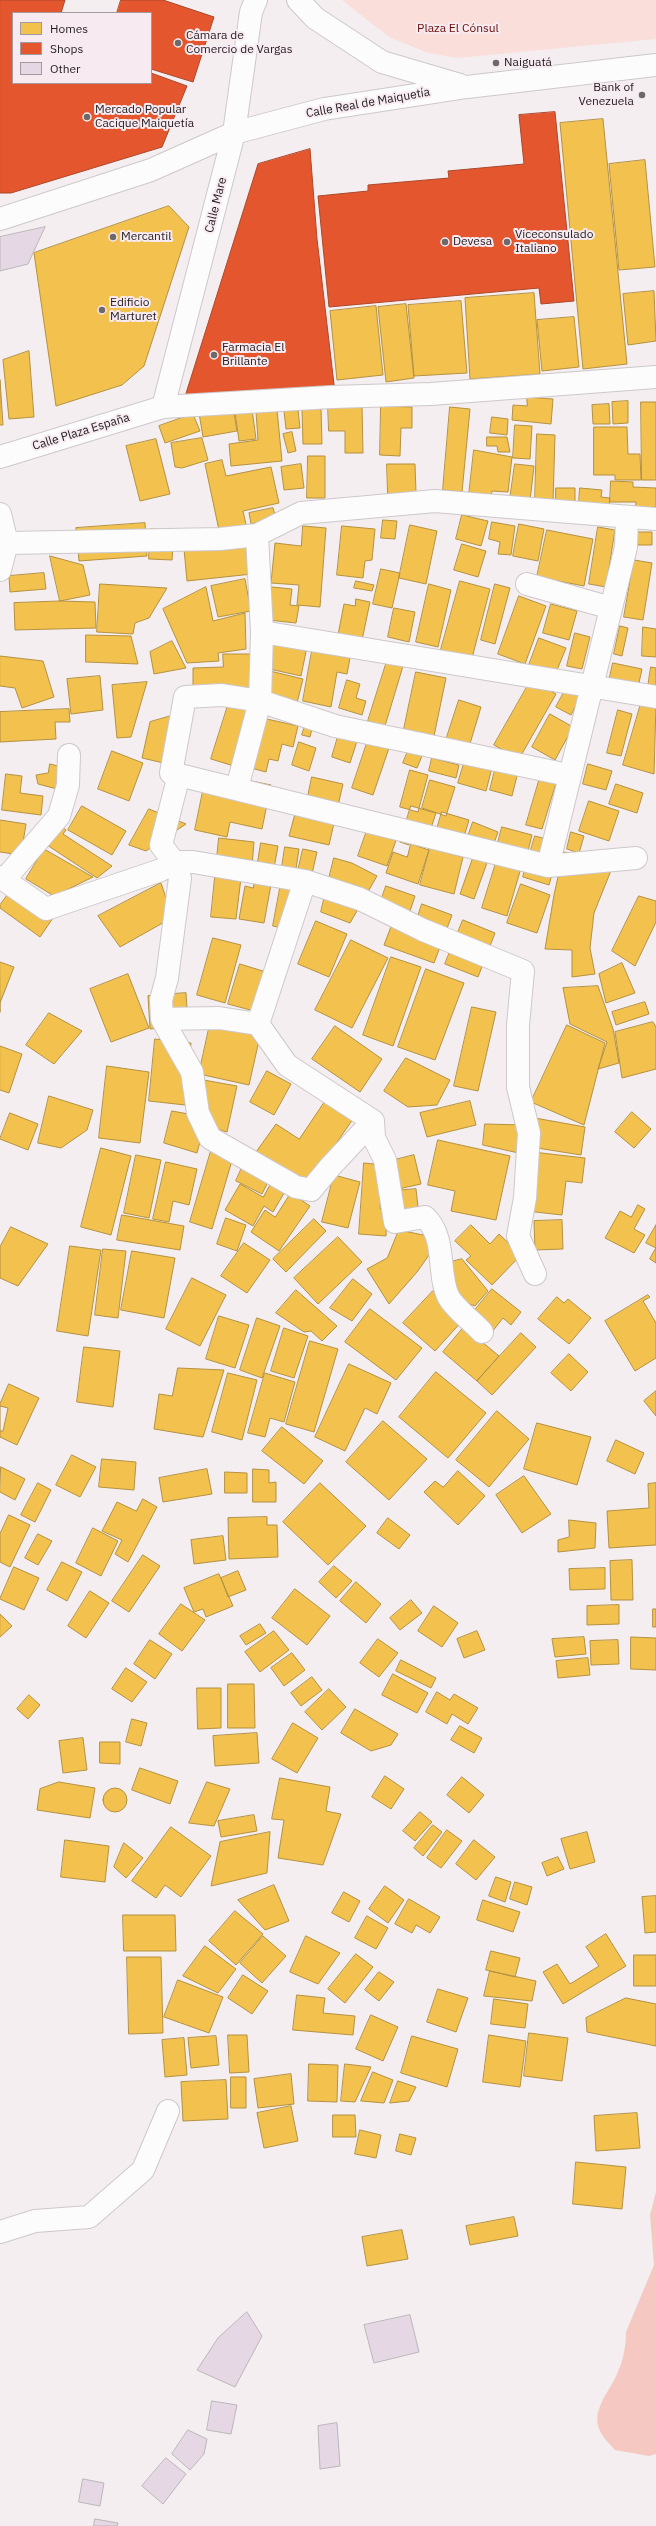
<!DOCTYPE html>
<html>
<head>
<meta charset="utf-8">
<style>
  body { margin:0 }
  #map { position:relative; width:656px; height:2526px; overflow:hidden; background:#f4eef1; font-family:"IBM Plex Sans",sans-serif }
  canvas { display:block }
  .legend { position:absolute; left:12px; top:12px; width:140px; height:72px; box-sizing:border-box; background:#f7ebf1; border:1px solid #a39a9f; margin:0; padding:5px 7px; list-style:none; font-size:12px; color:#252123 }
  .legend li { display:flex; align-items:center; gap:8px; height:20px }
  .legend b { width:20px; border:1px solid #a39a9f }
</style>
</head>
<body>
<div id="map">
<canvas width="656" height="2526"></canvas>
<ul class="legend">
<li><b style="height:11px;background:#f2c14e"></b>Homes</li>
<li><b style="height:11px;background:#e4572e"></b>Shops</li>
<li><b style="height:11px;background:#e5d7e4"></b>Other</li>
</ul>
</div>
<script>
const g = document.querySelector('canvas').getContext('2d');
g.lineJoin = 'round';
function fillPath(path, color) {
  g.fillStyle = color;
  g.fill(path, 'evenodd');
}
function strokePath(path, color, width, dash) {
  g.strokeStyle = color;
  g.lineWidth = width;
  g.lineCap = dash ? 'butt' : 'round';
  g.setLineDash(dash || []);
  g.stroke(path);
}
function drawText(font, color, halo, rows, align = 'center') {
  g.font = font + ' "IBM Plex Sans",sans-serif';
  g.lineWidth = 4;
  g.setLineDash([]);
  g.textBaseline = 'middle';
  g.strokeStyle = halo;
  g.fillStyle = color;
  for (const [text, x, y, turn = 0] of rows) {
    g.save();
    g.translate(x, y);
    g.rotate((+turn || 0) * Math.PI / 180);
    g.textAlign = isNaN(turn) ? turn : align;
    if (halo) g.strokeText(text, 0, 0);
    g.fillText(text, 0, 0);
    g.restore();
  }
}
const green = new Path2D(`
  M342,0H656V39L457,58L428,53L389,37Z`);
const forest = new Path2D(`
  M656,2192V2454L649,2456L615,2450C610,2444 603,2438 600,2431C590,2411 610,2391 617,2374C623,2361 626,2346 626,2332L654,2265L650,2215Z`);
const homes = new Path2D(`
  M603,119L627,364L583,369L560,123Z
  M645,160L655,267L619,270L609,164Z
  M169,206L189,227L144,366L122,385L56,406L34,253Z
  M654,291L656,341L628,345L623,294Z
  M534,293L540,374L470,379L465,298Z
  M461,301L467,373L414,376L408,305Z
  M406,304L414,378L386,382L378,307Z
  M376,306L383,375L337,380L330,311Z
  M574,317L579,367L542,371L537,320Z
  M29,351L34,417L9,419L3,360Z
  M0,380L3,425H0Z
  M527,397L553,399L551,424L512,420L513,405L527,406Z
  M628,401V423L613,424L612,402Z
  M641,402H656V480H642Z
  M609,404L610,424H593L592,405Z
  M328,405H362L363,453H345V431H329Z
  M381,406L412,407V428H401L400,456L380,455Z
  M233,407L237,431L203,437L199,413Z
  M450,407L470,409L462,492L443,490Z
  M321,408L322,444H303L302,409Z
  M252,409L256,439L239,441L235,412Z
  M277,410L282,461L231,466L229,444L258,440L256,412Z
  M298,410L300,428L286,429L284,411Z
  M193,414L200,431L165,443L159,426Z
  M492,417L508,419L507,435L490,433Z
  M515,425L532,426L530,459L513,458Z
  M594,427H627L628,454H640L641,480H615V475H594Z
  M292,432L296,451L288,453L283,434Z
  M537,434L555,435L553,502L535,501Z
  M487,437H507L510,452H498L497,446H487Z
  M202,438L208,460L182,468L175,467L171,443Z
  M156,439L170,494L140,501L126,446Z
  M474,450L512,457L508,492L492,491L491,497L469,495Z
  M308,456H325V498H307Z
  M222,460L226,476L271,467L279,503L243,511L247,529L220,535L205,464Z
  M301,464L304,488L284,490L281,467Z
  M387,464H415L416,493L388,494Z
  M515,464L534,466L530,501L510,499Z
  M611,481L633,482V487L656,488V514H635L636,502H610Z
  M556,488H575V502L556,501Z
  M580,488L602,490L601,497L610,498L609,506L579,503Z
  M273,508L276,518L251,524L249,513Z
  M462,515L488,521L481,546L456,539Z
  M383,520L397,521L395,539L381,538Z
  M492,522L515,526L511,555L498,554L500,542L489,539Z
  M145,523L147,556L79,561L76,528Z
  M519,524L544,529L538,561L513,556Z
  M410,525L437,531L426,584L399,578Z
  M303,526L326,528L320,607L297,605L299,585L271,583L275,543L301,546Z
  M342,526L375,529L372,560L365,561L363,578L337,575Z
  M598,527L615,530L606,587L589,584Z
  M150,529L174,530L172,560L149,559Z
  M547,530L593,539L584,586L537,577Z
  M634,532H652V545H633Z
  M249,543L252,574L187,581L184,549Z
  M462,544L486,551L478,577L454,570Z
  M50,556L83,565L90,595L60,601Z
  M634,560L652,563L643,620L624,617Z
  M381,569L400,573L392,608L373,604Z
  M44,573L46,589L10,592L9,576Z
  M245,579L251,611L218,617L211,586Z
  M356,581L374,585L372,591L354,588Z
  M460,581L490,589L471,662L440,653Z
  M100,584L167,588L149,618L135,623L133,634L97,632Z
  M429,584L451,590L438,647L416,642Z
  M495,584L510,588L495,644L481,640Z
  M206,587L213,621L245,613L246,649L218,653L219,661L187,663L163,609Z
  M272,587L292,589L290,605L299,606L296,623L268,620Z
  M519,596L546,606L525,664L498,654Z
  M356,599L370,602L361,645L337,640L344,604L355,606Z
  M60,601L95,602L96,628L15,630L14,603Z
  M551,604L577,611L569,640L543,633Z
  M394,608L415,612L409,642L388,637Z
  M620,626L628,628L622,656L614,654Z
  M643,627L656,629V657L642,656Z
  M575,633L590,637L582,669L567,666Z
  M86,635L131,636L138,664L86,662Z
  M272,635L308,642L301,676L265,668Z
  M539,638L566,648L555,675L529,665Z
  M172,641L186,668L154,674L150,652Z
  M312,651L350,658L347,674L337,672L331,707L303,701Z
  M223,654H255L256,693H193V668L223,667Z
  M0,656L43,661L54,697L22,708L15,688L0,686Z
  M387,661L403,666L385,726L368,721Z
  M613,663L642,669L637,692L608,686Z
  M651,667L656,668V689L648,687Z
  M266,670L303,679L297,703L260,694Z
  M416,672L446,678L434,736L404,729Z
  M100,676L103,710L71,714L67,679Z
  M347,680L360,684L356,698L366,701L362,715L339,708Z
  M531,680L556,694L519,759L494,745Z
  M147,682L131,737L117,738L112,685Z
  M568,685L582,693L571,715L556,707Z
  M230,699L255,706L237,767L211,759Z
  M459,700L481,707L469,747L446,740Z
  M642,700L656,704L654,774L623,765Z
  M69,709L70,722H55L56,739L0,742V712Z
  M618,710L632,714L621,756L607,753Z
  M178,714L168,764L142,758L150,722Z
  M550,714L573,727L555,760L532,747Z
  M258,717L298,726L293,747L282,744L278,761L269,759L266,772L247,767Z
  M305,726L312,729L310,737L302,735Z
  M339,733L358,738L350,763L332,757Z
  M368,740L389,748L373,795L352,788Z
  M299,742L316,748L309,771L292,765Z
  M410,746L424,751L417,768L403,763Z
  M112,751L143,763L129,801L98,789Z
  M466,757L493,764L486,791L458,783Z
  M432,758L459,765L456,778L429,771Z
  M50,764L62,767L57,789L38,784L36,775L48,773Z
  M588,764L612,771L606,790L583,784Z
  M496,766L518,772L512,796L490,790Z
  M410,770L428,775L418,812L400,807Z
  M207,772L271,785L262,829L230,822L227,837L195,830Z
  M6,774L22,776L20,793L43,796L41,815L2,810Z
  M541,774L557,780L542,829L526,825Z
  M312,777L343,784L329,845L289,836L296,810L304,812Z
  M430,780L455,787L446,816L422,808Z
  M616,784L643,793L637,813L609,804Z
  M589,801L619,811L609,841L579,831Z
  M82,806L126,831L112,855L68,830Z
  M411,806L436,813L431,828L410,839L409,845L400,842Z
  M149,809L186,824L146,851L129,845Z
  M442,812L469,820L461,847L434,839Z
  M371,819L400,829L387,866L358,856Z
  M0,820L26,824L21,855L0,852Z
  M473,822L498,832L474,899L460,894L473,857L462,854Z
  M60,826L66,830L63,834L112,866L97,878L47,845Z
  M502,827L532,835L527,855L497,847Z
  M571,832L584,836L579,853L567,849Z
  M535,836L561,843L549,885L523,877Z
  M219,838L254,842L251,878H241L236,919L211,917Z
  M261,843L278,846L264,923L239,919L245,886L253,888Z
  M411,844L429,850L418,884L386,873L393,852L407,857Z
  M285,847L299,849L294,882L280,880Z
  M430,848L463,857L454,894L420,885Z
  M44,849L93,877L54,896L26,879Z
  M303,849L317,852L309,887L295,884Z
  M564,852L614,863L594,913L590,948L595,974L572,977V950L545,949L554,895Z
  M499,853L523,861L507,916L482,908Z
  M334,858L352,863L377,876L350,923L321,912Z
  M161,883L169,907L168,920L120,947L98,916Z
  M281,883L299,886L291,930L273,926Z
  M521,884L550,895L537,933L507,923Z
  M386,886L415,896L406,923L377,913Z
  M12,889L53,918L40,937L0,908V905Z
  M639,896L656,901V922L635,966L612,951Z
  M422,904L452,915L434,963L384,945L392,924L412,932Z
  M463,920L495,933L478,977L445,964Z
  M316,921L347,934L329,977L298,964Z
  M213,938L241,945L225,1003L197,995Z
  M351,940L388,958L352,1028L315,1010Z
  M391,957L421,967L393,1046L363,1035Z
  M0,962L14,967L0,1003V1012Z
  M622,963L635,993L606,1003L599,974Z
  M240,964L266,972L254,1011L228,1004Z
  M426,969L464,983L435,1060L398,1047Z
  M128,974L149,1028L111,1042L90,989Z
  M598,986L613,1029L619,1063L598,1069L607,1042L570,1024L563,988Z
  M186,993L188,1025L150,1029L148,996Z
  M645,1002L649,1014L616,1025L612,1012Z
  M472,1007L496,1012L478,1091L454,1086Z
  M49,1013L82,1031L54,1064L26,1045Z
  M653,1022L656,1027V1069L622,1078L615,1032Z
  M210,1024L260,1036L249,1085L199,1074Z
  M567,1025L605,1043L584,1125L531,1102Z
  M335,1026L382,1059L360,1092L312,1059Z
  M155,1039L191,1043L185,1105L149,1101Z
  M0,1046L22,1054L9,1093L0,1090Z
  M406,1058L450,1080L437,1105L408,1107L384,1091Z
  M107,1066L149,1072L140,1143L99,1138Z
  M267,1071L291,1084L274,1115L250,1102Z
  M198,1079L237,1086L227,1132L210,1127Z
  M49,1096L93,1110L87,1130L61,1148L38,1143Z
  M328,1097L355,1116L307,1186L256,1152L276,1124L299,1139Z
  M470,1101L476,1125L427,1137L420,1113Z
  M172,1111L194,1115L202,1134L197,1153L164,1143Z
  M632,1112L651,1129L634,1148L615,1132Z
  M10,1113L38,1124L28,1150L0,1139Z
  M535,1118L585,1127L581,1155L531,1147Z
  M485,1124L523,1125V1154L483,1145Z
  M438,1140L510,1156L496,1220L451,1211L455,1191L428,1185Z
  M101,1148L131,1156L111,1235L81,1227Z
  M211,1151L233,1157L212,1229L190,1222Z
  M533,1152L585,1158L582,1183L566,1181L562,1215L527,1211Z
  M136,1155L161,1160L149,1218L124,1213Z
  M414,1155L421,1184L394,1190L387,1162Z
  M166,1162L197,1169L189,1205L173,1201L169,1222L153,1219Z
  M244,1163L271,1176L262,1194L236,1181Z
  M364,1163L383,1165L380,1209H387L386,1236L359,1234Z
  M334,1175L360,1182L348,1228L322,1222Z
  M273,1180L287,1188L273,1212L264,1206L253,1226L225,1210L240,1184L263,1197Z
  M416,1189L419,1216L397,1218L394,1191Z
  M291,1193L310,1206L279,1251L251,1232L265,1210L275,1217Z
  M638,1205L645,1209L634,1229L645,1235L634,1253L605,1238L620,1211L631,1217Z
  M122,1215L184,1226L180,1250L117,1240Z
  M226,1218L246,1225L237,1251L217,1244Z
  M314,1219L326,1231L286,1272L273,1259Z
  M562,1220L563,1249L535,1250L534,1221Z
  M471,1225L490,1244L499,1234L521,1255L492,1285L466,1260L471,1256L455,1241Z
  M656,1225V1248L646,1243Z
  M11,1227L48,1244L18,1286L0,1278V1247Z
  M399,1230L428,1236L434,1248L417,1272L389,1304L367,1269L387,1258Z
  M338,1237L362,1262L318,1304L294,1278Z
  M244,1243L270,1260L247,1293L221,1276Z
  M70,1246L101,1250L88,1336L57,1331Z
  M656,1248V1263L650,1259Z
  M103,1249L126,1251L118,1318L95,1315Z
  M132,1251L175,1258L164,1318L121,1310Z
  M462,1259L488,1291L475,1306L457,1299L447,1263Z
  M192,1278L226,1295L200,1346L166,1329Z
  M353,1279L372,1294L352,1321L330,1308Z
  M492,1289L521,1312L511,1325L503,1318L492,1332L471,1315Z
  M296,1290L337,1326L322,1341L311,1331L304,1332L276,1313Z
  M433,1291L464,1319L435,1351L403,1323Z
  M648,1295L650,1297L643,1301L656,1323V1358L635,1371L605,1321Z
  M557,1297L564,1303L568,1299L591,1318L569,1344L538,1319Z
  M370,1309L422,1348L396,1380L345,1342Z
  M219,1316L249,1325L235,1368L206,1359Z
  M257,1318L280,1326L262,1378L240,1370Z
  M464,1327L499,1356L477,1381L443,1352Z
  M284,1328L308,1336L294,1378L271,1371Z
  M521,1333L536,1347L492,1395L477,1381Z
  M310,1341L338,1349L314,1432L286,1424Z
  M84,1347L120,1351L113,1407L77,1402Z
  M569,1354L588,1372L571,1391L551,1373Z
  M349,1364L391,1383L377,1414L365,1408L345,1451L315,1437Z
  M178,1368L224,1370L203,1437L154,1429L159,1394L172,1396Z
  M436,1372L486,1413L448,1458L399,1417Z
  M228,1373L257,1380L242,1440L212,1432Z
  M265,1373L295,1382L284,1422L270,1418L265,1437L248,1433Z
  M9,1384L39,1398L17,1445L0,1437V1404Z
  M656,1391V1416L644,1401Z
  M0,1406L8,1408L3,1431H0Z
  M497,1411L529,1439L489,1487L456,1460Z
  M383,1421L427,1459L389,1500L346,1462Z
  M537,1423L591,1437L577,1485L524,1469Z
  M282,1427L323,1461L304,1484L262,1451Z
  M616,1440L644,1453L635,1474L607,1461Z
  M72,1455L96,1467L80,1497L56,1485Z
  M102,1459L136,1462L134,1490L99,1487Z
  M1,1467L25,1479L15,1500L0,1492Z
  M207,1469L212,1494L163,1502L159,1478Z
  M253,1469L269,1470V1483L276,1482V1502H253Z
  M458,1471L485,1496L458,1525L424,1492L435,1481L443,1487Z
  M225,1472L247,1473V1493H225Z
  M524,1476L551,1514L522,1533L496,1495Z
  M38,1483L51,1490L35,1522L21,1515Z
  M320,1483L366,1526L328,1565L283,1522Z
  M656,1483V1545L609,1548L607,1511L649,1508L648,1484Z
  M143,1499L157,1507L128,1562L115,1554L122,1540L102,1531L117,1502L136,1511Z
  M9,1515L30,1525L10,1567L0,1562V1534Z
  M267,1517V1525H277L278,1557L229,1559L228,1518Z
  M388,1518L410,1535L399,1549L377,1533Z
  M569,1520L596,1523L595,1548L558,1552V1540L569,1537Z
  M93,1528L118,1541L101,1576L76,1563Z
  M38,1534L52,1541L38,1565L25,1558Z
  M223,1536L226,1560L194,1564L191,1540Z
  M143,1555L160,1566L129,1612L112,1601Z
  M632,1560L633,1600H611L610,1561Z
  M62,1562L82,1572L67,1601L47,1590Z
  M334,1566L352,1581L336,1598L319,1582Z
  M14,1567L39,1578L24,1610L0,1599Z
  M605,1568V1589L570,1590L569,1569Z
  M238,1571L246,1590L228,1597L221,1578Z
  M219,1574L233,1606L206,1617L203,1609L194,1612L184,1588Z
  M356,1582L381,1604L366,1623L340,1601Z
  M295,1589L330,1616L307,1645L272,1618Z
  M90,1591L109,1603L86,1638L68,1626Z
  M411,1600L422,1613L400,1630L390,1618Z
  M181,1604L205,1620L182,1651L159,1634Z
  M619,1605V1624L587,1625V1606Z
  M434,1606L458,1623L442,1647L418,1631Z
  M653,1609H656V1627H653Z
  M0,1614L12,1626L0,1637Z
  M260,1624L266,1633L246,1645L240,1636Z
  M274,1631L289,1650L260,1672L245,1652Z
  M477,1631L485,1650L464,1658L457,1639Z
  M584,1637L586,1654L555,1657L552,1639Z
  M631,1637L656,1638V1670L631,1669Z
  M378,1639L398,1653L379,1677L360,1663Z
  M150,1640L172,1654L155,1679L134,1664Z
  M618,1640L619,1664L591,1665L590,1641Z
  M292,1653L305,1670L284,1686L271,1668Z
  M588,1658L590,1675L558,1678L556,1661Z
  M401,1660L436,1678L431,1688L396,1671Z
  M126,1668L147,1682L132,1702L112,1689Z
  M393,1674L428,1693L417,1713L382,1695Z
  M312,1677L322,1690L301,1706L291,1693Z
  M228,1684H254L255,1728H228Z
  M197,1688H221V1728L198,1729Z
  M329,1689L346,1707L322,1730L305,1712Z
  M437,1692L450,1700L454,1694L478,1708L468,1724L452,1714L447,1724L426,1712Z
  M29,1695L40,1705L28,1719L17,1709Z
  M355,1709L398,1734L391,1745L371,1751L341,1733Z
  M132,1719L147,1723L141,1746L126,1742Z
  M293,1723L318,1738L297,1773L272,1759Z
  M460,1726L482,1738L474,1753L451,1740Z
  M257,1733L259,1763L215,1766L213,1736Z
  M83,1738L87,1770L63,1773L59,1741Z
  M100,1742H120V1764L100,1763Z
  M140,1768L178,1781L170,1804L132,1790Z
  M385,1776L404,1789L391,1809L372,1797Z
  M462,1777L484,1795L469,1813L447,1795Z
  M280,1778L330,1787L326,1811L341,1814L323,1865L278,1858L284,1820L272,1819Z
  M59,1782L95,1788L90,1818L37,1810L40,1789Z
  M207,1782L230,1789L214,1826L189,1823Z
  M103 1800a12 12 0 1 1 24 0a12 12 0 1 1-24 0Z
  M420,1812L432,1822L415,1841L403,1831Z
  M254,1815L257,1831L221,1837L218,1821Z
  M433,1825L442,1832L423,1856L414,1848Z
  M171,1827L211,1856L181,1897L165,1885L156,1898L132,1881Z
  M447,1830L462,1841L441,1868L427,1858Z
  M270,1832L267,1873L211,1886L220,1842Z
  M587,1832L595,1862L570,1869L561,1839Z
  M65,1840L109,1846L105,1882L61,1877Z
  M474,1840L495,1857L476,1880L456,1864Z
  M124,1843L143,1858L126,1878L114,1867Z
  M558,1857L564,1869L547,1876L542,1863Z
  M496,1877L511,1882L505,1902L489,1896Z
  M515,1882L532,1887L527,1905L510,1899Z
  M274,1885L289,1921L265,1930L238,1900Z
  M385,1886L404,1900L388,1923L369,1909Z
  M344,1892L360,1901L349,1922L332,1913Z
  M656,1896V1932L645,1933L642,1897Z
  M409,1899L440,1917L430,1933L416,1925L412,1933L395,1924Z
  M483,1900L520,1912L513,1932L477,1920Z
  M235,1911L263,1934L236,1965L209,1941Z
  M123,1915H175L176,1951H124Z
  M367,1916L388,1928L376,1949L355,1938Z
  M606,1934L626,1966L563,2004L543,1972L557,1964L570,1984L599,1966L586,1947Z
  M263,1936L286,1956L262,1983L240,1963Z
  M306,1936L340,1953L318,1984L290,1972Z
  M205,1946L236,1969L218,1993L183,1976Z
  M491,1951L520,1958L515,1977L486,1970Z
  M356,1954L373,1967L345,2003L328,1989Z
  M634,1955H656V1986H634Z
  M127,1957H161L163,2033L129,2034Z
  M490,1971L536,1981L532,2001L484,1996Z
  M379,1972L394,1982L379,2001L365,1990Z
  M243,1975L268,1991L252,2014L228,1998Z
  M178,1980L223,1997L209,2033L164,2017Z
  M438,1989L468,1998L456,2032L427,2022Z
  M297,1995L325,1998L323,2013L355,2016L353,2035L293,2030Z
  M626,1998L656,2004V2046L587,2032L586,2018Z
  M494,1999L528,2004L525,2028L491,2024Z
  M371,2015L398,2027L383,2061L356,2049Z
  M529,2033L568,2038L562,2081L524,2076Z
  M228,2035H247L249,2072L230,2073Z
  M489,2035L526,2041L520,2087L483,2082Z
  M216,2036L219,2065L191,2068L188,2038Z
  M412,2036L458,2049L447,2087L401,2073Z
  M184,2038L187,2075L165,2077L162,2040Z
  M309,2064L338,2065L337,2102L308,2101Z
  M345,2064L371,2067L355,2102L341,2101Z
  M373,2072L393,2080L384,2103L361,2101Z
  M291,2074L294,2104L258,2108L254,2079Z
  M231,2077H246V2108H231Z
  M226,2080L228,2119L183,2121L181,2082Z
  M398,2081L416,2087L409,2101L390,2103Z
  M291,2106L298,2141L264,2148L257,2113Z
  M637,2113L640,2148L596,2151L594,2116Z
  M333,2115H355L356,2137H333Z
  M360,2130L381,2135L376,2158L355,2154Z
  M400,2134L416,2138L411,2155L396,2151Z
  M576,2162L626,2167L622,2209L573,2204Z
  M514,2217L518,2236L470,2245L466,2226Z
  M402,2230L408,2259L367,2266L362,2237Z`);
const shops = new Path2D(`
  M0,0H65L61,13H13V83H151V73L187,86L162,147L11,193H0Z
  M121,0H163L214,17L193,82L151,69V13H117Z
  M555,112L574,301L541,304L539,288L329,307L318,196L368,191V185L449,178L448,171L524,164L519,115Z
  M310,149L317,239L335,393L183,403L258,164Z`);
const building = new Path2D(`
  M45,227L28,264L0,271V237Z
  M247,2312L262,2336L235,2387L197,2370L218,2338Z
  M410,2315L419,2352L374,2363L364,2325Z
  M212,2401L237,2405L231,2434L207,2430Z
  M337,2423L340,2466L320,2469L318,2426Z
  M188,2430L207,2439L204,2454L190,2470L172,2454Z
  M166,2458L186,2474L163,2504L142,2486Z
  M83,2479L104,2483L100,2506L79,2502Z
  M95,2519L118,2523L117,2526H94Z`);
const minor = new Path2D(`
  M298,0L315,18L382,62L460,85
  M0,219L151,170L234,133L324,109L467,87L656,65
  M163,407L234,133L251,12L256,0
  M0,457L163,407L331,397L431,394L656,377
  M0,514L7,543L0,570
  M7,543L220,539L257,535L301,513L435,501L656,519
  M527,584L611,608
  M262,632L656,697
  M179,775L161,845L174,862L180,878L167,978L161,1000L162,1019L192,1072L198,1113L210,1138L296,1187L311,1190L330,1167L373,1121
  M568,775L335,726L260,701L222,695L185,697L171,773L548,866L636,858
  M237,788L260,701L262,632L257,535
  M548,866L626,547L627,518
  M0,877L46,909L161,870L174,862H193L305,881L360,899L423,930L523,971L518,1025V1087L529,1133L525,1198L518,1236L535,1274
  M4,880L59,816L68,785L69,755
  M162,1019L219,1018L258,1024L287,1065L373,1121L374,1138L385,1160L395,1222L425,1217C447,1238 437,1273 448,1296C453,1307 474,1323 482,1332
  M258,1024L305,881
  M0,2232L35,2221L89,2217L143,2170L168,2111`);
const markers = [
  [178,43,4,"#6d696b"],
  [496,63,4,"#6d696b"],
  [642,95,4,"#6d696b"],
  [87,117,4,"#6d696b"],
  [113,237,4,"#6d696b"],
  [445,242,4,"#6d696b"],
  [507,242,4,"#6d696b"],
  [102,310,4,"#6d696b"],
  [214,355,4,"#6d696b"]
];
const parkNames = [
  ["Plaza El Cónsul",458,29]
];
const poiNames = [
  ["Cámara de",186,36],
  ["Comercio de Vargas",186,50],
  ["Naiguatá",504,63],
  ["Bank of",634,88,"right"],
  ["Venezuela",634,102,"right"],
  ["Mercado Popular",95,110],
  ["Cacique Maiquetía",95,124],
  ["Viceconsulado",515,235],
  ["Italiano",515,249],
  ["Mercantil",121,237],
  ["Devesa",453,242],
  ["Edificio",110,303],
  ["Marturet",110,317],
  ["Farmacia El",222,348],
  ["Brillante",222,362]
];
const streetNames = [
  ["Calle Real de Maiquetía",368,103,-10],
  ["Calle Mare",216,205,-76],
  ["Calle Plaza España",81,432,-17]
];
fillPath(green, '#fadeda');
fillPath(forest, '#f6c8c2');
fillPath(homes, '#f2c14e');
strokePath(homes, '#b49141', 1);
fillPath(shops, '#e4572e');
strokePath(shops, '#ab472b', 1);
fillPath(building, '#e5d7e4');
strokePath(building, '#bab6b9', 1);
strokePath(minor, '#cdc8ca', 24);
strokePath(minor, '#fdfcfd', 22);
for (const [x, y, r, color] of markers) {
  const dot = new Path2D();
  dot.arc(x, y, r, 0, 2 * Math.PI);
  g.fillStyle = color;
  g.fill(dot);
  strokePath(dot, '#f7ebf1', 1.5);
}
drawText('12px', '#680b04', '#f7ebf1', parkNames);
drawText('12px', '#252123', '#f7ebf1', poiNames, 'left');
drawText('12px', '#252123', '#f7ebf1', streetNames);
</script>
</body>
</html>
